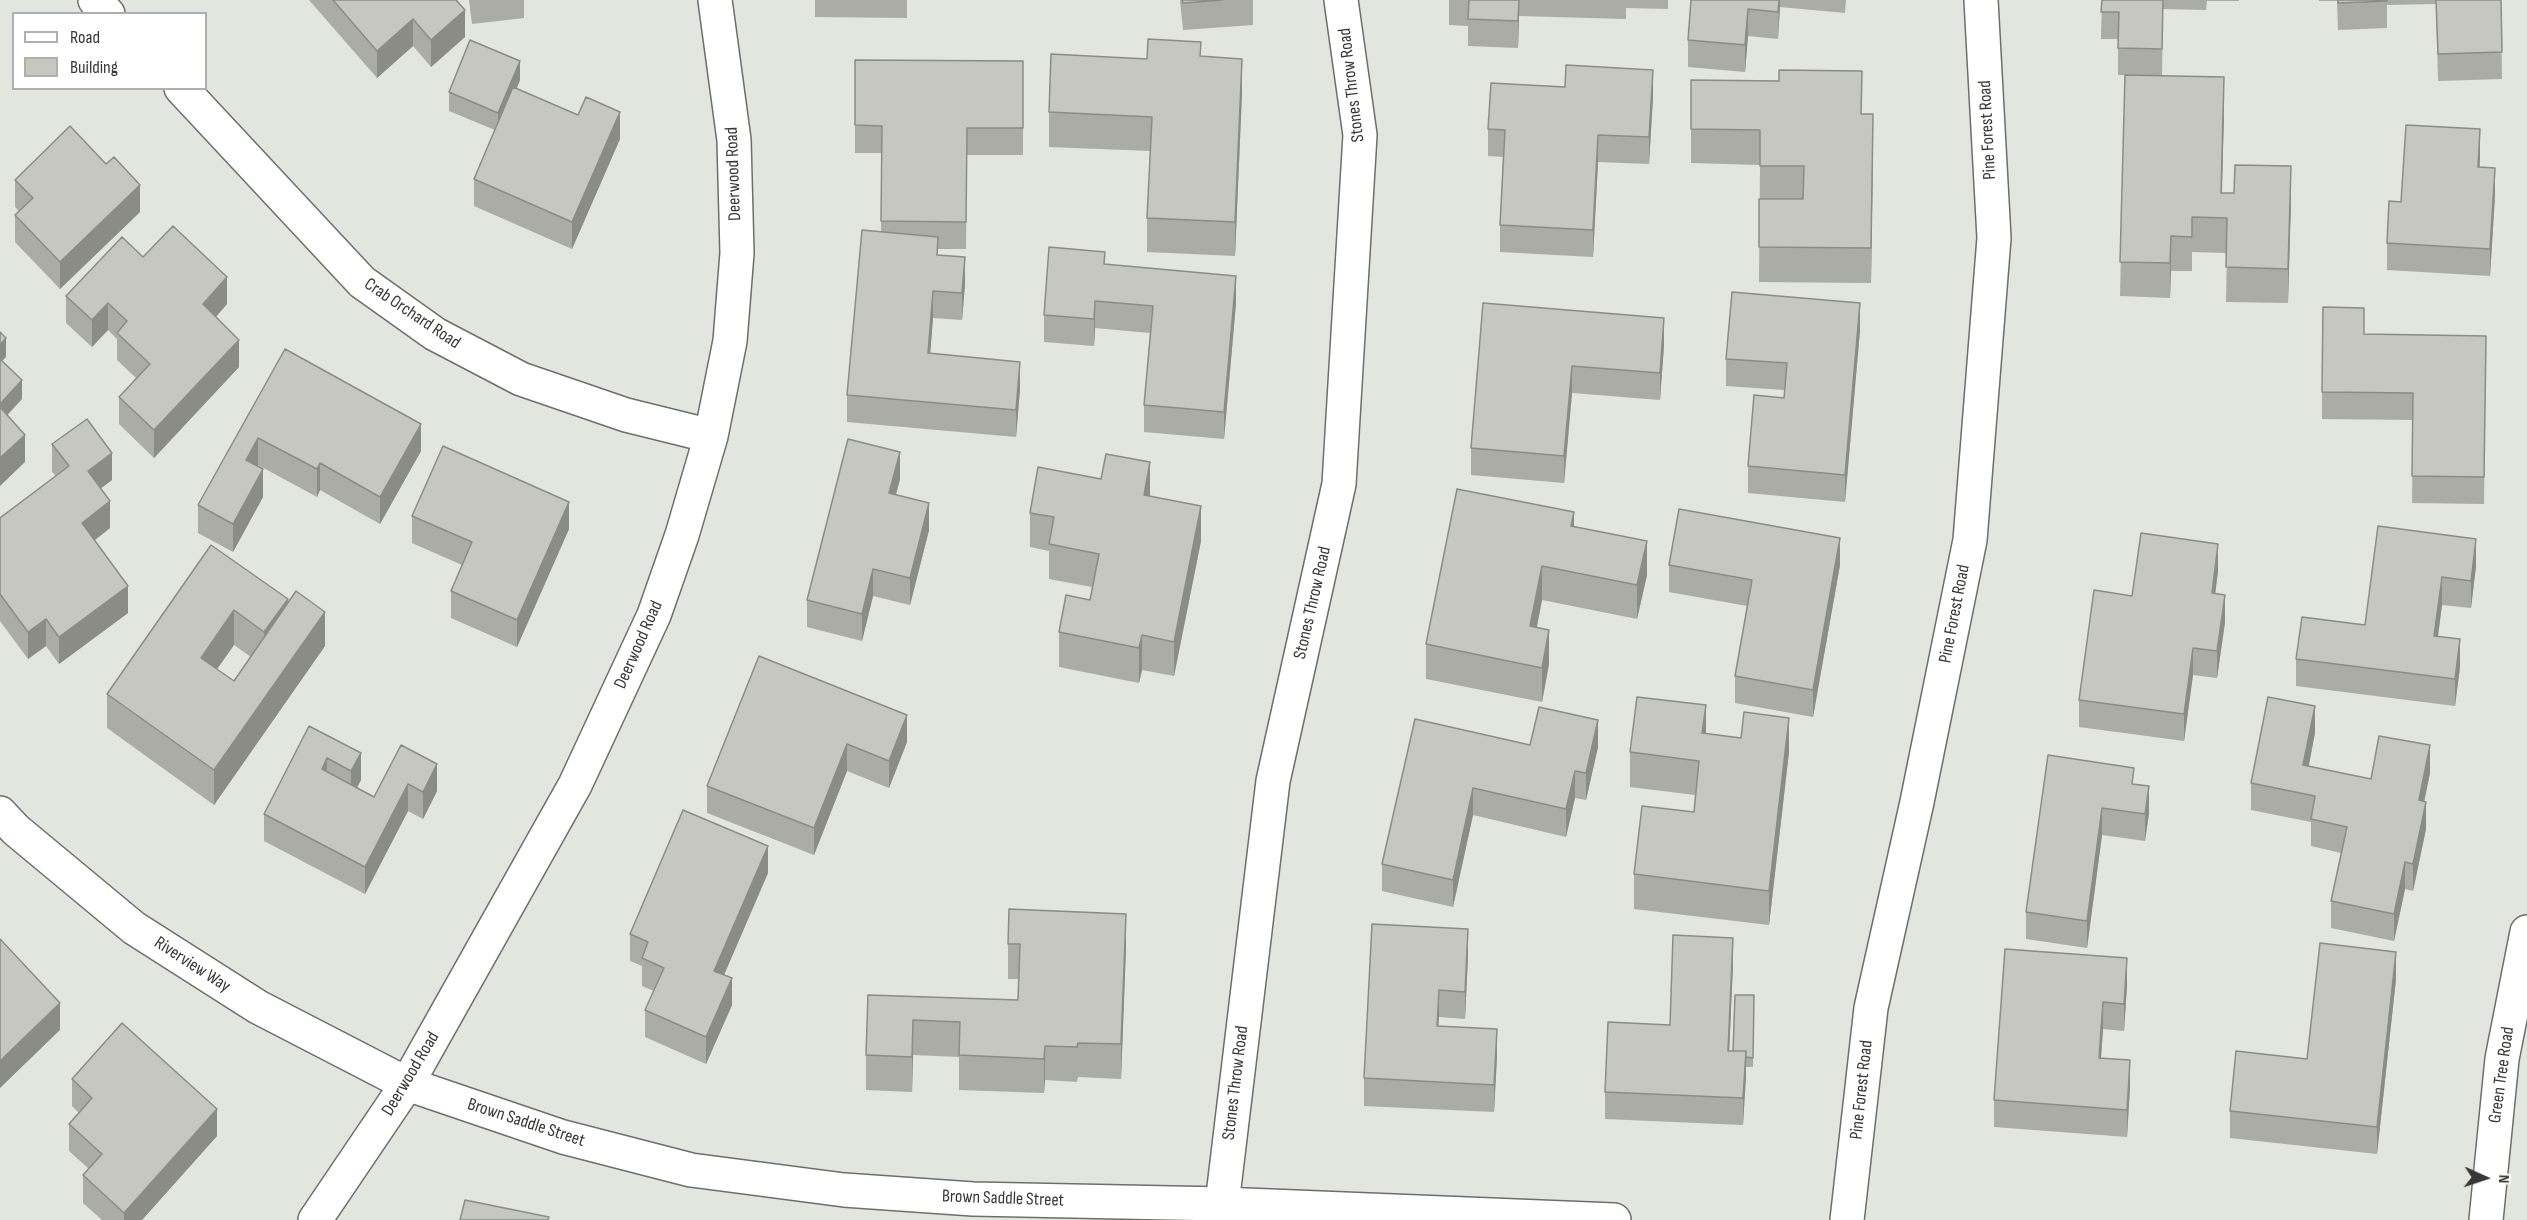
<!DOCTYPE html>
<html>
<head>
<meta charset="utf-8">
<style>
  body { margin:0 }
  #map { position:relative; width:2527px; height:1220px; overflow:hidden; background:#e3e6de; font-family:"Sofia Sans Condensed",sans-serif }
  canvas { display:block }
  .legend { position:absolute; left:12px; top:12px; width:195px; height:78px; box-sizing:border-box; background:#fff; border:2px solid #afafae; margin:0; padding:8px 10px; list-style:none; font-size:18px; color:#373835 }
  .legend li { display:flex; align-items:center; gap:12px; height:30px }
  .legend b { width:30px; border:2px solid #afafae }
  .north { position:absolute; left:2455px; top:1148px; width:60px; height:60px; -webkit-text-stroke:4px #fff; paint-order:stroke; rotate:93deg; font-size:16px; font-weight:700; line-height:24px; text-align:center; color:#373835 }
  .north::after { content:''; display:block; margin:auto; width:21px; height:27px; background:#373835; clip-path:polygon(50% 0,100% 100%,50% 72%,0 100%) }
</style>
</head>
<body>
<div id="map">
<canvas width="2527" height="1220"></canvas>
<ul class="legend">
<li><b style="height:8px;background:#fff"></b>Road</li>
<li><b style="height:16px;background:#c6c8c0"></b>Building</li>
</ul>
<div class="north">N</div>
</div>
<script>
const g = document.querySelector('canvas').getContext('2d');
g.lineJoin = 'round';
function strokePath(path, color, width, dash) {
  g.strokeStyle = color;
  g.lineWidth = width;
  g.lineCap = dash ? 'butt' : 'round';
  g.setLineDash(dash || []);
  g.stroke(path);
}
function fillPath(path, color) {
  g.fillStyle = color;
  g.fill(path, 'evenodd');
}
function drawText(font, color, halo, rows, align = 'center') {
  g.font = font + ' "Sofia Sans Condensed",sans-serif';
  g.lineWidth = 4.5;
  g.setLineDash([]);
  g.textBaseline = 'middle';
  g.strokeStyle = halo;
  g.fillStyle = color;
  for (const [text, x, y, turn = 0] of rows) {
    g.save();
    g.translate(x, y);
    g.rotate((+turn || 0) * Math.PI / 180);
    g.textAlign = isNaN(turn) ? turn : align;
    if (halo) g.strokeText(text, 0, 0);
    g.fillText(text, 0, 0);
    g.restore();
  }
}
const minor = new Path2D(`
  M95,0L108,14
  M181,88L362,282L435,334L521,379L626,415L711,436
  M0,813L16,830L134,928L258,1007L407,1084L563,1137L691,1170L844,1190L973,1199L1222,1204L1614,1220
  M1222,1204L1273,781L1339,484L1360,135L1341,0
  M315,1220L407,1084L575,785L654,615L682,535L711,436L730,341L737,253L734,140L715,0
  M1847,1220L1871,1008L1917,802L1970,540L1994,238L1981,0
  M2486,1220L2502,1059L2527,932`);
const wall = new Path2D(`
  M309,0H456L465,37L431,67L413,46L377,78Z
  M469,0H524V18L472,24Z
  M815,0H907V18L815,17Z
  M1180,0H1253V25L1183,30Z
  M1449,0H1668V9L1626,8V19L1519,16L1518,48L1468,46V26L1449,25Z
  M1691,0H1846L1845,13L1780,7L1778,39L1748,36L1745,72L1688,67V40Z
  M2102,0H2239V1H2207L2206,10L2163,9L2162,76L2224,112L2222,193L2291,201L2288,303L2226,302L2227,253L2192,252V271H2171L2170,298L2120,296L2125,75H2118V39H2101Z
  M2319,0H2501L2502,79L2438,81L2436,4L2387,5V28L2338,30L2337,1H2319Z
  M1201,56L1242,93L1235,256L1147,252V218L1151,151L1049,147V112L1147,59Z
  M855,60L1023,61V155H967L966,249H938V255L965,284L962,320L933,318L930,354L1020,389L1016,437L847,422V395L881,232L882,153H855Z
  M520,80L517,88L620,139L572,249L474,206V179L495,130L449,111V92Z
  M1691,80L1862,114L1873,148L1871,283L1759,282L1760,165L1691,163Z
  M1653,97L1649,164L1598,162L1593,257L1500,252V225L1503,157L1488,156V129Z
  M2480,156V167L2495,195L2490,276L2387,270V243L2401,202Z
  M15,180L140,212L60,289L15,242V215L19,211L15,207Z
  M143,257L227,304L216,317L239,367L154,458L119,424V397L136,378L117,360V339L108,330L92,347L66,323V296Z
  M1105,265L1236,303L1224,439L1144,432V405L1150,333L1095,328L1094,346L1044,342V315Z
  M1483,303L1664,345L1660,400L1572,393L1564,483L1471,475V448Z
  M1860,330L1845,502L1748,493V466L1784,398V390L1726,386V359Z
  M2364,334L2486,336L2484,504L2412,503L2413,420L2322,419V392Z
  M285,349L421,451L380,524L320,490L317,497L258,465V466L263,497L233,552L198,533V505Z
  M52,444L112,480L101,488L110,528L95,540L128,613L59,664L46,646L28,659L0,621V518L56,476L52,472Z
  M900,479L896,495L929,530L910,605L873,596L862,641L807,627V600Z
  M1150,496L1201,541L1174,676L1142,670L1139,683L1059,667V632L1090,600L1092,587L1049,579V551L1030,547V513Z
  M412,516L569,529L517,647L451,618V591L462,565L412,543Z
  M1574,526L1647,575L1637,619L1542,600L1537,627L1549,664L1542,702L1426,679V644Z
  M2378,526L2476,566L2471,608L2442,605L2438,637L2460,667L2455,706L2296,686V659L2365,625Z
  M211,545L288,604L325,646L214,805L107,728V694ZM234,645L251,657L234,681L217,669Z
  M1669,565H1840L1813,717L1735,703V676L1747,606L1669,592Z
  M2218,571L2215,594L2225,622L2217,678L2193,675L2184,741L2079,727V700L2132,596Z
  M907,715V742L889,788L847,771L814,855L707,813V786Z
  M1415,719L1530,745L1598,747L1586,800L1575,798L1566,837L1473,815L1453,907L1382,891V864Z
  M309,726L361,780L357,788L374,797L401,745L437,791L423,819L408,811L365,894L264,841V814Z
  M2315,733L2309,766L2371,779L2430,773L2424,801L2426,829L2413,891L2405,889L2394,941L2331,928V901L2341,853L2311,846V822L2251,810V783Z
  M1706,734L1789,752L1769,925L1634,909V874L1694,812L1695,795L1630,787V752Z
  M2048,755L2134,784L2149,813L2145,841L2102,835L2087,948L2026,939V912Z
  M768,873L724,975L732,1005L706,1064L645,1037V1010L654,991L642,986V966L630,961V934Z
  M1008,944L1126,948L1121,1079L1078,1077L1077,1082L1045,1080L1044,1093L959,1090V1057L913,1055L912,1092L866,1090V1055L868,995L1018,1000L1019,979H1008Z
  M2005,949L2127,985L2124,1031L2103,1029L2101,1058L2130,1087L2127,1137L1994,1127V1100Z
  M1468,956L1465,1019L1439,1017L1438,1026L1497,1056L1494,1112L1364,1106V1078Z
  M1733,965L1729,1051H1733L1754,995L1753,1067H1746L1743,1125L1605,1119V1092L1670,1025Z
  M2396,979L2377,1154L2230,1138V1111L2307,1059Z
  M72,1079L217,1136L142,1220H102L83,1203V1175L89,1169L69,1151V1124L79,1113L72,1106Z`);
const shadedWall = new Path2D(`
  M1519,0V16L1518,48V21Z
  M1779,0H1780V7L1778,39Z
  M1748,9V36L1745,72V45Z
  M465,10V37L431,67V40Z
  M413,19V46L377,78V51Z
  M1242,59V93L1235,256V222Z
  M520,61V80L498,132V113Z
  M1653,70V97L1649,164V137Z
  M2224,77V112L2221,218V193Z
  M620,112V139L572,249V222Z
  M1873,114V148L1871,283V248Z
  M2480,129V156L2478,194V167Z
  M1598,135V162L1593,257V230Z
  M2291,166V201L2288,303V269Z
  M2495,168V195L2490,276V249Z
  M140,185V212L60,289V262Z
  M2171,236V271L2170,298V263Z
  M965,257V284L962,320V293Z
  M1236,276V303L1224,439V412Z
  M227,277V304L203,331V304Z
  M933,291V318L928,381V353Z
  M1095,301V328L1094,346V319Z
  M108,303V330L92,347V320Z
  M1860,303V330L1845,502V475Z
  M1664,318V345L1660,400V373Z
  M6,338V357L0,363V345Z
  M239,340V367L154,458V430Z
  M1020,362V389L1016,437V410Z
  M1572,366V393L1564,483V456Z
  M22,380V399L0,423V404Z
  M421,424V451L380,524V497Z
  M25,435V462L0,486V458Z
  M258,438V465L246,487V460Z
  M900,452V479L889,520V493Z
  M112,453V480L88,498V471Z
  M1150,462V496L1144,495Z
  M320,463V490L317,497V469Z
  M263,469V497L233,552V524Z
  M110,501V528L82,550V523Z
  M569,502V529L517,647V620Z
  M929,503V530L910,605V578Z
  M1201,506V541L1174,676V642Z
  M1574,512V546L1571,526Z
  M1840,538V565L1813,717V690Z
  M2476,539V566L2471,608V581Z
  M1647,541V575L1637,619V585Z
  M2218,544V571L2212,620V593Z
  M1542,566V600L1530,661V626Z
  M873,569V596L862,641V614Z
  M2442,577V605L2434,664V636Z
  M128,586V613L59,664V637Z
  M2225,595V622L2217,678V651Z
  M288,599V634L264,667V632Z
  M234,610V645L201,692V658Z
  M325,612V646L214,805V770Z
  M46,619V646L28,659V632Z
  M1549,630V664L1542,702V668Z
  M1142,635V670L1139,683V648Z
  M2460,639V667L2455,706V679Z
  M2193,648V675L2184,741V714Z
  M1706,705V739L1702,733Z
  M2315,706V733L2303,792V765Z
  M907,715V742L889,788V761Z
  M1789,718V752L1769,925V891Z
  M1598,720V747L1586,800V773Z
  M847,744V771L814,855V828Z
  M2430,745V773L2419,827V800Z
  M361,753V780L351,798V771Z
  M327,758V786L322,769Z
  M437,764V791L423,819V792Z
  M1575,771V798L1566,837V809Z
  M408,784V811L365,894V867Z
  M2149,786V813L2145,841V814Z
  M1473,788V815L1453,907V880Z
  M2426,802V829L2413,891V864Z
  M2102,808V835L2087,948V921Z
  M768,846V873L714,998V971Z
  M2405,862V889L2394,941V914Z
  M1126,914V948L1121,1079V1044Z
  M1468,929V956L1465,1019V992Z
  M1733,938V965L1728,1078V1051Z
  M2396,952V979L2377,1154V1127Z
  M2127,958V985L2124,1031V1004Z
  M732,978V1005L706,1064V1037Z
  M1439,990V1017L1437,1053V1026Z
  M2103,1002V1029L2099,1085V1058Z
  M60,1003V1030L0,1088V1061Z
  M913,1020V1055L912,1092V1057Z
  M1497,1029V1056L1494,1112V1085Z
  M1045,1046V1080L1044,1093V1059Z
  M1746,1051V1078L1743,1125V1098Z
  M2130,1060V1087L2127,1137V1110Z
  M217,1109V1136L142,1220H124V1213Z`);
const building = new Path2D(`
  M333,0H456L465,10L431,40L413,19L377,51Z
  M1182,0H1222L1183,3Z
  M1469,0H1519L1518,21L1468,19Z
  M1691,0H1779L1778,12L1748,9L1745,45L1688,40Z
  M2102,0H2163L2162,49L2118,48L2119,12H2101Z
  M2338,0H2387V1L2338,3Z
  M2436,0H2501L2502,52L2438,54Z
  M1148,39L1201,42L1200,56L1242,59L1235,222L1147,218L1152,117L1049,112L1051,54L1147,59Z
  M470,40L520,61L498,113L449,92Z
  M855,60L1023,61V128H967L966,222L881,221L882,126L855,125Z
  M1566,65L1653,70L1649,137L1598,135L1593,230L1500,225L1505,130L1488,129L1491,83L1565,87Z
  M1779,70L1862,71L1861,114H1873L1871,248L1759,247V199H1803L1804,166H1760V130L1691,129V80L1779,81Z
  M2125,75L2224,77L2221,193H2234L2235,165L2291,166L2288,269L2226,267L2227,218L2192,217V237L2171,236L2170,263L2120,262Z
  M513,87L578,115L586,97L620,112L572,222L474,179Z
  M2406,125L2480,129L2478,167L2495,168L2490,249L2387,243L2389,201L2401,202Z
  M70,126L106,164L114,157L140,185L60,262L15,215L33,198L15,180Z
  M173,226L227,277L203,304L239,340L154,430L119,397L150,364L117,333L127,321L108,303L92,320L66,296L122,237L143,257Z
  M862,230L938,237L937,255L965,257L962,293L933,291L928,353L1020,362L1016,410L847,395Z
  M1049,247L1105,252L1104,264L1236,276L1224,412L1144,405L1153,306L1095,301L1094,319L1044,315Z
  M1732,292L1860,303L1845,475L1748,466L1754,395L1784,398L1787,363L1726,359Z
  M1483,303L1664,318L1660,373L1572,366L1564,456L1471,448Z
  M2323,307L2364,308V334L2486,336L2484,477L2412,476L2413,393L2322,392Z
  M0,332L6,338L0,345Z
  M285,349L421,424L380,497L320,463L317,469L258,438L246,460L263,469L233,524L198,505Z
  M0,359L22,380L0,404Z
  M0,407L25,435L0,458Z
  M87,419L112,453L88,471L110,501L82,523L128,586L59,637L46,619L28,632L0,594V518L69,466L52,444Z
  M848,439L900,452L889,493L929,503L910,578L873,569L862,614L807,600Z
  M443,446L569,502L517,620L451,591L472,542L412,516Z
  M1106,454L1150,462L1144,495L1201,506L1174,642L1142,635L1139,648L1059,632L1066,595L1090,600L1099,554L1049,544L1054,517L1030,513L1038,467L1101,479Z
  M1457,489L1574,512L1571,526L1647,541L1637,585L1542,566L1530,626L1549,630L1542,668L1426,644Z
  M1679,509L1840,538L1813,690L1735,676L1752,580L1669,565Z
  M2378,526L2476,539L2471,581L2442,577L2434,636L2460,639L2455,679L2296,659L2302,617L2365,625Z
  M2141,533L2218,544L2212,593L2225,595L2217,651L2193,648L2184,714L2079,700L2094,590L2132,596Z
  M211,545L288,599L264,632L234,610L201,658L234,681L296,591L325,612L214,770L107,694Z
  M759,656L907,715L889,761L847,744L814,828L707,786Z
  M1637,697L1706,705L1702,733L1741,738L1744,712L1789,718L1769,891L1634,874L1642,806L1694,812L1699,761L1630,752Z
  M2268,697L2315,706L2303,765L2371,779L2379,736L2430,745L2419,800L2426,802L2413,864L2405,862L2394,914L2331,901L2347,827L2311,819L2315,796L2251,783Z
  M1539,707L1598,720L1586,773L1575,771L1566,809L1473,788L1453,880L1382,864L1415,719L1530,745Z
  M309,726L361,753L351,771L327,758L322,769L374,797L401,745L437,764L423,792L408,784L365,867L264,814Z
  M2048,755L2134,768L2132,784L2149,786L2145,814L2102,808L2087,921L2026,912Z
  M683,810L768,846L714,971L732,978L706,1037L645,1010L664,968L642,958L648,942L630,934Z
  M1009,909L1126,914L1121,1044L1078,1043L1077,1047L1045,1046L1044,1059L959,1055L960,1022L913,1020L912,1057L866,1055L868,995L1018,1000L1020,944H1008Z
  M1372,924L1468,929L1465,992L1439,990L1437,1026L1497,1029L1494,1085L1364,1078Z
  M1673,935L1733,938L1728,1051H1746L1743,1098L1605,1092L1608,1022L1670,1025Z
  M0,939L60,1003L0,1061Z
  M2320,943L2396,952L2377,1127L2230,1111L2236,1051L2307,1059Z
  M2005,949L2127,958L2124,1004L2103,1002L2099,1058L2130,1060L2127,1110L1994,1100Z
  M1735,995H1754L1753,1058L1746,1057V1051H1733Z
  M122,1023L217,1109L124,1213L83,1175L102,1154L69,1124L92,1098L72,1079Z
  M465,1200L549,1217L548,1220H460Z`);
const streetNames = [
  ["Stones Throw Road",1352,85,-97],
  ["Pine Forest Road",1988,130,-93],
  ["Deerwood Road",734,174,-92],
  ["Crab Orchard Road",412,314,34],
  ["Stones Throw Road",1313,603,-77],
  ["Pine Forest Road",1955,614,-79],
  ["Deerwood Road",639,645,-66],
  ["Riverview Way",192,965,33],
  ["Deerwood Road",411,1074,-59],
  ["Green Tree Road",2502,1075,-82],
  ["Stones Throw Road",1236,1083,-83],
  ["Pine Forest Road",1862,1090,-84],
  ["Brown Saddle Street",526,1123,18],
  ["Brown Saddle Street",1003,1199,2]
];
strokePath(minor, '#6d6f68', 36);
strokePath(minor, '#fff', 33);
fillPath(wall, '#aaaca5');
fillPath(shadedWall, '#8b8c86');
fillPath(building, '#c6c8c0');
strokePath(building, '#8b8c86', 1.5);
drawText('18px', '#373835', '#fff', streetNames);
</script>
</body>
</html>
